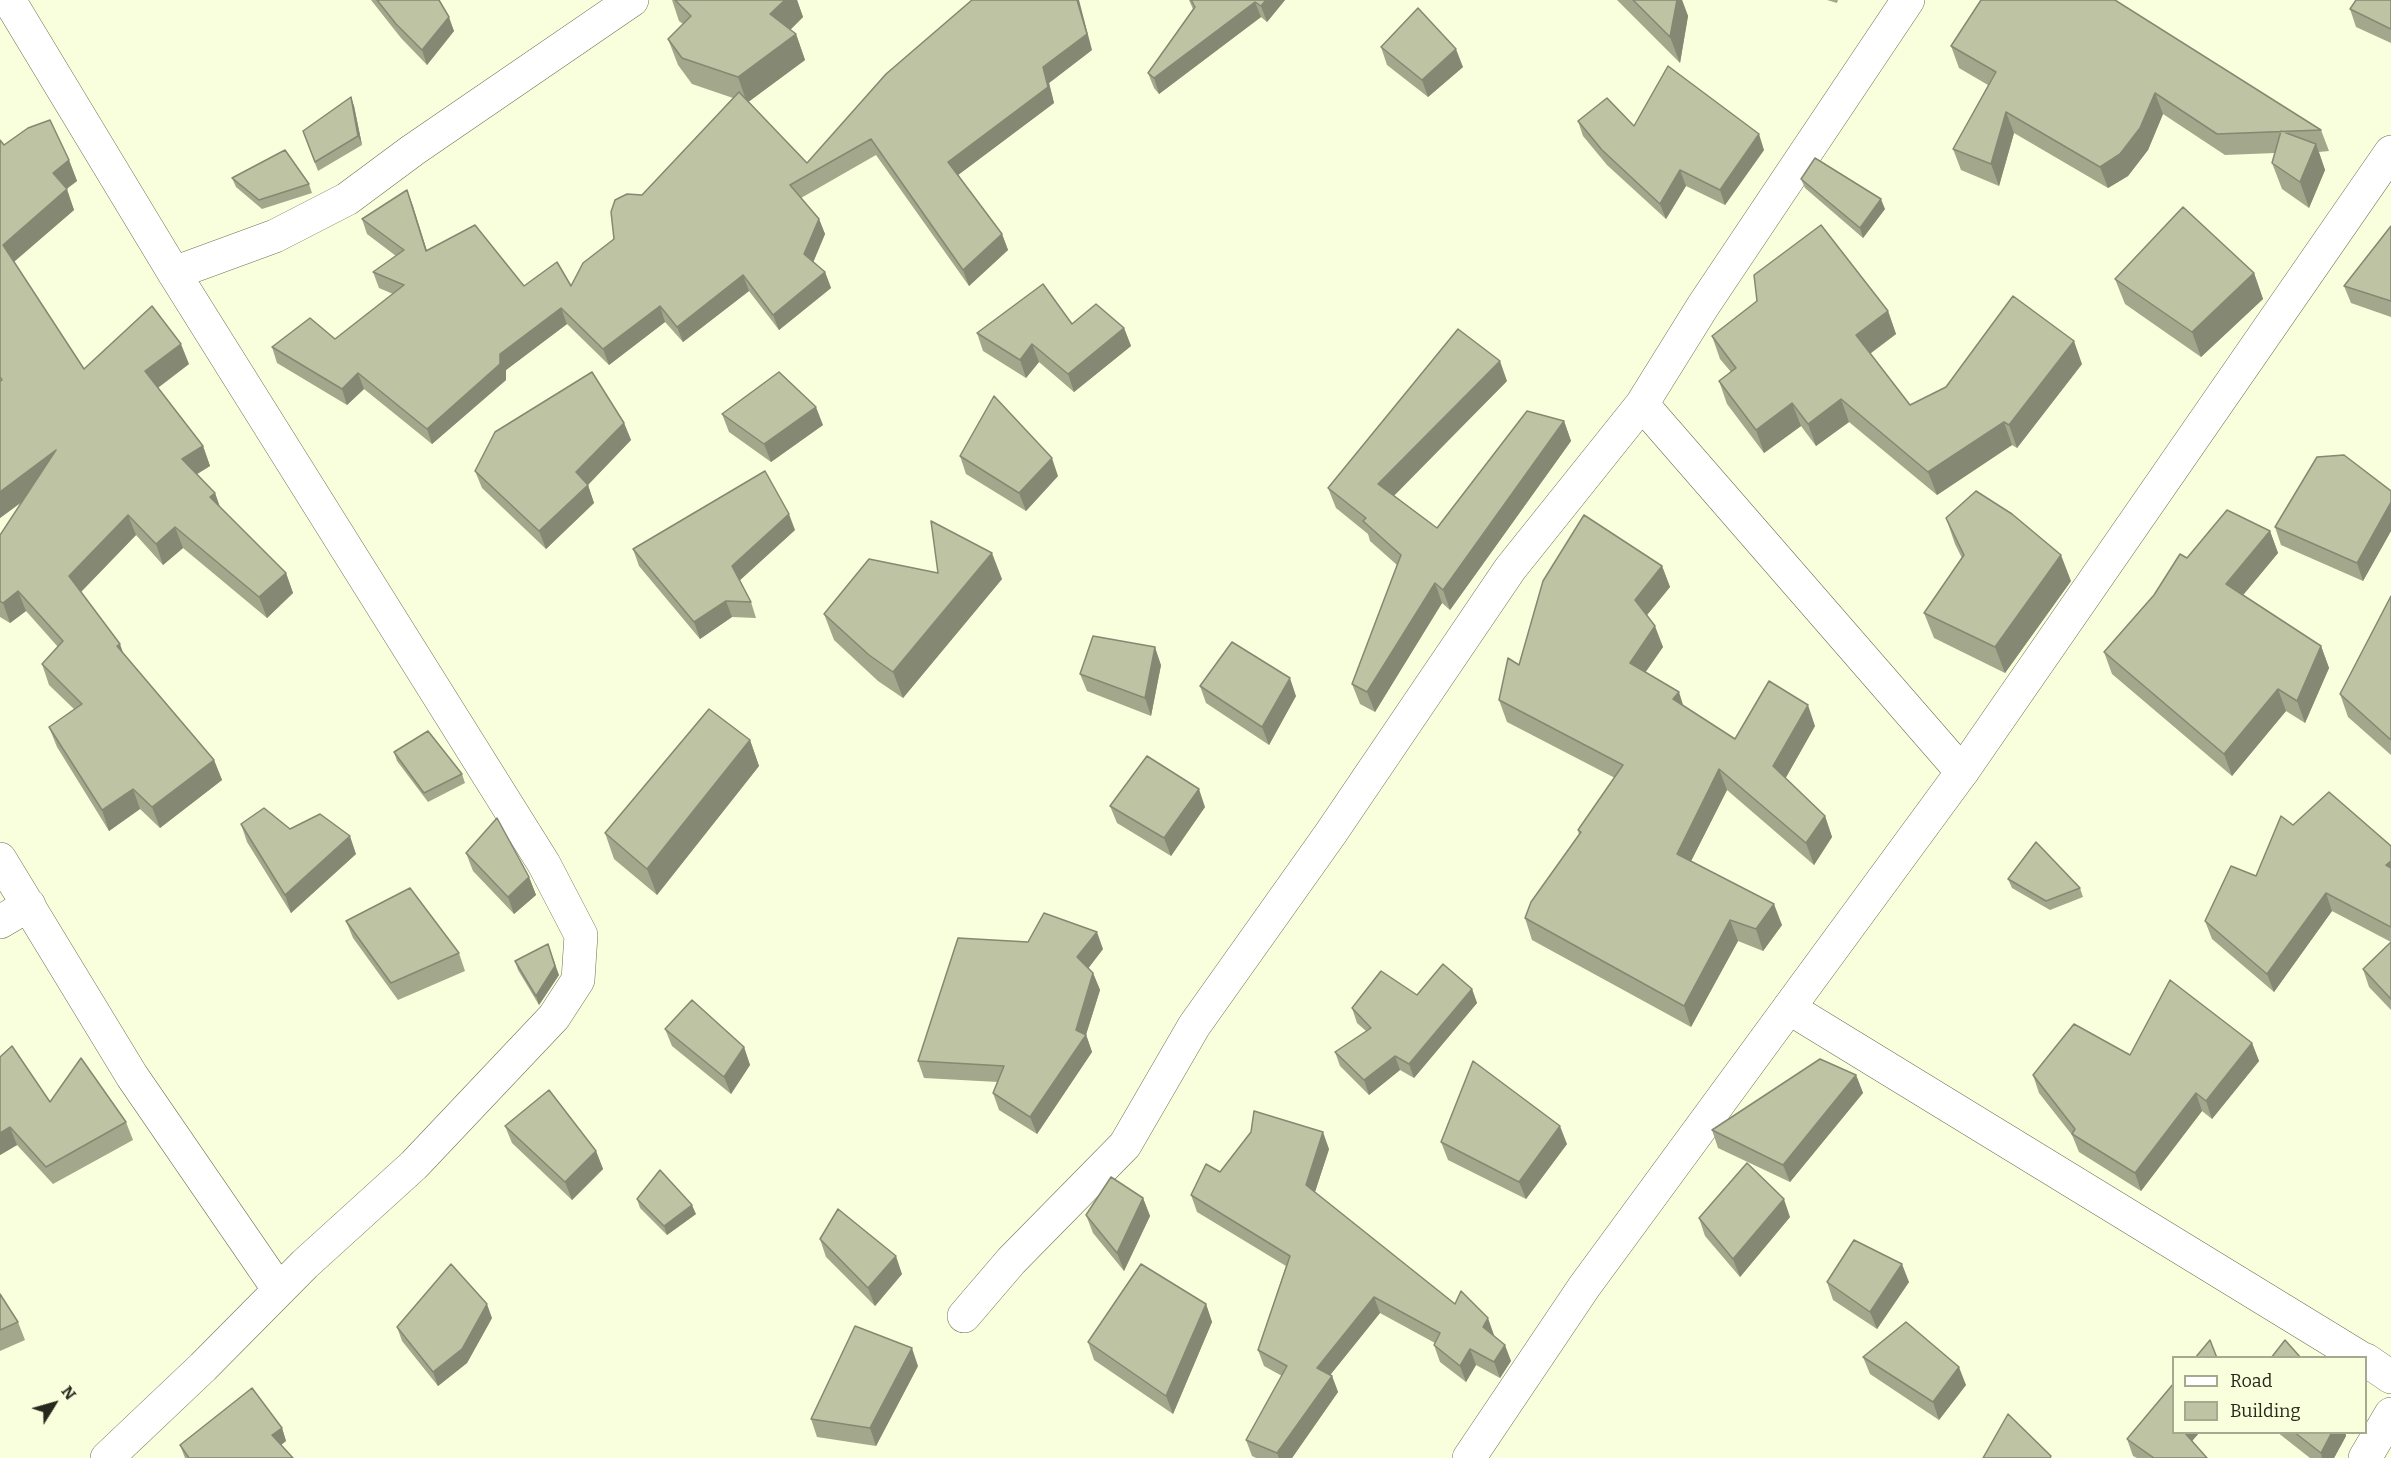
<!DOCTYPE html>
<html>
<head>
<meta charset="utf-8">
<style>
  body { margin:0 }
  #map { position:relative; width:2391px; height:1458px; overflow:hidden; background:#f9fedc; font-family:Bitter,serif }
  canvas { display:block }
  .legend { position:absolute; left:2172px; top:1356px; width:195px; height:78px; box-sizing:border-box; background:#f9fedc; border:2px solid #a5a98f; margin:0; padding:8px 10px; list-style:none; font-size:18px; color:#27291c }
  .legend li { display:flex; align-items:center; gap:12px; height:30px }
  .legend b { width:30px; border:2px solid #a5a98f }
  .north { position:absolute; left:24px; top:1374px; width:60px; height:60px; -webkit-text-stroke:4px #f9fedc; paint-order:stroke; rotate:53deg; font-size:16px; font-weight:700; line-height:24px; text-align:center; color:#27291c }
  .north::after { content:''; display:block; margin:auto; width:21px; height:27px; background:#27291c; clip-path:polygon(50% 0,100% 100%,50% 72%,0 100%) }
</style>
</head>
<body>
<div id="map">
<canvas width="2391" height="1458"></canvas>
<ul class="legend">
<li><b style="height:8px;background:#fff"></b>Road</li>
<li><b style="height:16px;background:#bec3a3"></b>Building</li>
</ul>
<div class="north">N</div>
</div>
<script>
const g = document.querySelector('canvas').getContext('2d');
g.lineJoin = 'round';
function strokePath(path, color, width, dash) {
  g.strokeStyle = color;
  g.lineWidth = width;
  g.lineCap = dash ? 'butt' : 'round';
  g.setLineDash(dash || []);
  g.stroke(path);
}
function fillPath(path, color) {
  g.fillStyle = color;
  g.fill(path, 'evenodd');
}
const street = new Path2D(`
  M9,0L174,273L544,864L581,935L578,980L554,1017L414,1165L305,1264L203,1367L107,1458
  M1908,0L1703,306L1642,404L1962,772
  M174,273L275,236L347,199L413,150L632,0
  M0,859L132,1076L279,1290
  M0,922L29,905
  M1789,1008L2361,1358
  M964,1316L1011,1261L1125,1145L1194,1026L1331,833L1510,569L1642,404
  M2366,1360L2391,1377
  M2365,1458L2391,1414`);
const secondary = new Path2D(`
  M1469,1458L1584,1287L1962,772L2391,152`);
const wall = new Path2D(`
  M371,0H439L454,31L427,65L401,38Z
  M672,0H797L803,17L790,30L796,34L805,60L748,102L807,163L1092,50L1049,83L1054,103L958,175L1002,234L1008,250L969,286L876,155L801,198L819,219L825,234L813,262L825,272L831,288L779,330L749,291L683,342L665,322L609,365L567,324L506,370V380L432,444L364,389L347,405L277,363L272,347L335,339L393,294L379,288L373,272L396,256L367,234L362,219L407,190L427,251L524,286H571L614,239L642,195L733,98L692,84L678,65L668,39L683,24L679,21Z
  M1189,0H1285L1267,22L1261,17L1159,94L1154,88L1148,73L1193,9Z
  M1617,0H1682L1688,16L1680,63Z
  M1827,0H1838L1837,3Z
  M2391,0V43L2356,27L2350,9Z
  M1951,46L2321,130L2329,151L2319,152L2325,170L2309,208L2282,189L2272,163L2275,153L2225,155L2163,114L2148,150L2128,176L2108,188L2014,133L1999,186L1961,170L1953,149L1988,85L1959,68Z
  M1381,47L1463,67L1428,97L1387,65Z
  M351,97L354,106L362,145L318,171L303,131Z
  M1578,121L1634,126L1764,150L1725,205L1686,186L1666,219L1607,165L1583,136Z
  M0,140L4,145L69,160L77,181L66,189L74,210L14,262L84,369L189,364L158,388L203,446L210,466L197,474L215,493L220,507L286,573L293,593L267,618L183,548L163,565L136,535L81,592L124,654L214,760L222,780L160,828L140,809L109,831L57,747L49,727L74,709L49,685L42,664L58,647L26,611L10,623L0,617V535L22,502L0,518Z
  M232,178L309,184L312,193L262,209L236,187Z
  M1801,179L1885,209L1863,238L1805,188Z
  M2391,226V317L2351,303L2344,286Z
  M2254,273L2263,299L2201,357L2125,304L2115,279Z
  M1888,311L1896,334L1870,354L1910,405L2082,364L2017,448L2012,445L1937,495L1849,422L1816,446L1801,426L1764,453L1727,404L1719,381L1731,372L1720,359L1712,336Z
  M1072,324L1124,328L1131,346L1074,392L1039,362L1026,378L983,351L977,333Z
  M1507,381L1394,495L1437,528L1564,421L1571,441L1450,610L1442,603L1375,712L1360,704L1352,684L1397,565L1370,541L1368,534L1336,508L1328,488Z
  M722,414L823,425L771,462L729,432Z
  M624,423L631,440L588,485L594,503L546,549L482,488L475,471Z
  M960,456L1058,476L1026,511L966,474Z
  M2391,502V531L2363,581L2281,545L2275,527Z
  M1946,518L2071,581L2005,673L1934,638L1924,613L1962,558L1955,544Z
  M795,530L740,580L751,602L756,618L732,617L700,639L639,566L633,549Z
  M2270,531L2278,553L2243,595L2321,646L2329,668L2305,723L2286,711L2232,776L2112,674L2104,652L2187,558Z
  M1662,566L1670,587L1647,615L1663,647L1645,673L1684,706L1735,739L1815,726L1785,779L1825,816L1832,837L1814,865L1727,790L1691,861L1782,925L1763,951L1738,941L1691,1027L1532,940L1525,918L1579,835L1578,830L1615,778L1507,722L1499,700L1519,665Z
  M938,573L1002,579L903,698L878,681L834,640L824,614Z
  M2391,596V755L2348,717L2340,694Z
  M1161,665L1151,716L1087,691L1080,674Z
  M1200,686L1296,696L1269,745L1206,703Z
  M750,740L759,766L657,895L614,859L605,833Z
  M394,752L462,774L465,783L428,802L397,761Z
  M1110,806L1205,807L1171,856L1117,823Z
  M241,824L290,829L356,854L291,913L247,842Z
  M2293,825L2391,846V942L2332,911L2274,992L2212,939L2205,921L2256,876Z
  M466,853L529,877L536,895L514,914L473,871Z
  M2008,879L2080,888L2083,897L2050,910L2012,888Z
  M346,921L459,953L465,971L398,1000L353,938Z
  M2391,942V1010L2369,987L2363,969Z
  M1103,949L1088,968L1093,973L1100,990L1086,1034L1092,1052L1037,1134L999,1110L993,1093L998,1082L924,1078L918,1061Z
  M515,961L559,975L539,1005L518,970Z
  M1472,989L1477,1003L1414,1078L1400,1070L1369,1095L1340,1066L1335,1052L1366,1031L1357,1023L1352,1008L1417,995Z
  M665,1029L744,1047L750,1065L731,1094L672,1046Z
  M2252,1043L2259,1061L2212,1119L2202,1111L2141,1191L2079,1152L2072,1135L2039,1093L2033,1075L2130,1055Z
  M0,1057L50,1102L126,1122L133,1140L53,1184L17,1145L0,1155Z
  M1856,1075L1863,1093L1790,1182L1718,1148L1712,1130Z
  M505,1126L596,1151L603,1169L572,1200L512,1143Z
  M1441,1142L1567,1144L1526,1199L1448,1160Z
  M1329,1149L1315,1192L1455,1304L1494,1335L1511,1361L1500,1378L1476,1365L1466,1382L1440,1362L1434,1345L1435,1343L1380,1313L1330,1375L1332,1376L1338,1392L1292,1458H1256L1252,1456L1246,1440L1282,1376L1264,1366L1258,1350L1286,1266L1197,1212L1191,1195L1220,1172Z
  M1143,1198L1150,1216L1124,1271L1093,1233L1086,1215Z
  M637,1199L696,1214L667,1235L640,1208Z
  M1790,1217L1740,1277L1705,1236L1699,1218Z
  M820,1239L902,1274L875,1306L826,1257Z
  M1827,1282H1909L1877,1329L1833,1300Z
  M0,1294L18,1322L25,1340L0,1351Z
  M1206,1304L1212,1322L1173,1414L1094,1360L1088,1342Z
  M492,1318L467,1363L438,1386L402,1341L397,1327Z
  M1863,1357L1966,1385L1939,1420L1870,1374Z
  M918,1366L876,1446L817,1437L811,1419Z
  M282,1428L286,1441L281,1445L293,1458H185L180,1445Z
  M2277,1432H2345L2346,1436L2334,1458H2310Z
  M2127,1439L2192,1441L2207,1458H2137L2133,1456Z`);
const shadedWall = new Path2D(`
  M785,0H797L803,17L780,40L770,14Z
  M1077,0H1079L1092,50L1049,83L1054,103L954,178L948,162L1043,67Z
  M1266,0H1285L1267,22L1261,6Z
  M1677,0H1682L1688,16L1680,63L1670,37Z
  M1255,2L1261,17L1159,94L1154,78Z
  M449,17L454,31L427,65L422,50Z
  M796,34L805,60L747,103L738,77Z
  M1456,49L1463,67L1428,97L1422,80Z
  M2155,93L2163,114L2148,150L2128,176L2108,188L2100,167Z
  M351,97L354,106L362,145L358,136Z
  M2006,112L2014,133L1999,186L1991,164Z
  M1759,134L1764,150L1725,205L1720,190Z
  M2316,144L2325,170L2309,208L2300,182Z
  M69,160L77,181L60,194L53,173Z
  M1680,170L1686,186L1666,219L1660,204Z
  M67,189L74,210L10,265L3,245Z
  M407,190L413,206L432,267L426,251Z
  M1881,199L1885,209L1863,238L1860,228Z
  M819,219L825,234L810,270L804,254Z
  M1002,234L1008,250L969,286L963,270Z
  M825,272L831,288L779,330L773,315Z
  M2254,273L2263,299L2201,357L2192,332Z
  M743,275L749,291L683,342L677,327Z
  M660,306L665,322L609,365L603,349Z
  M561,308L567,324L506,370V380L432,444L427,429L500,354Z
  M1888,311L1896,334L1864,358L1856,335Z
  M1124,328L1131,346L1074,392L1068,374Z
  M2074,341L2082,364L2017,448L2009,425Z
  M181,344L189,364L152,392L145,371Z
  M1032,344L1039,362L1026,378L1020,360Z
  M1500,361L1507,381L1386,504L1378,484Z
  M358,373L364,389L347,405L342,389Z
  M1841,399L1849,422L1816,446L1808,424Z
  M1792,403L1801,426L1764,453L1756,430Z
  M816,407L823,425L771,462L764,444Z
  M1564,421L1571,441L1450,610L1443,590Z
  M2004,422L2012,445L1937,495L1928,472Z
  M624,423L631,440L583,490L576,472Z
  M203,446L210,466L189,479L182,459Z
  M56,450L63,471L0,518V492Z
  M1052,458L1058,476L1026,511L1019,493Z
  M588,485L594,503L546,549L539,531Z
  M215,493L222,513L210,497Z
  M2391,502V531L2363,581L2357,563Z
  M789,514L795,530L738,582L732,566Z
  M128,515L136,535L76,597L69,576Z
  M175,527L183,548L163,565L156,544Z
  M2270,531L2278,553L2234,606L2226,584Z
  M992,553L1002,579L903,698L893,672Z
  M2061,555L2071,581L2005,673L1995,647Z
  M1662,566L1670,587L1642,621L1635,600Z
  M286,573L293,593L267,618L259,597Z
  M1435,583L1442,603L1375,712L1367,692Z
  M18,591L26,611L10,623L3,603Z
  M726,601L732,617L700,639L694,622Z
  M1655,626L1663,647L1637,684L1630,663Z
  M120,644L127,664L117,646Z
  M2321,646L2329,668L2305,723L2297,701Z
  M1155,647L1161,665L1151,716L1145,698Z
  M1290,678L1296,696L1269,745L1262,727Z
  M2278,689L2286,711L2232,776L2224,754Z
  M1679,692L1686,714L1673,699Z
  M1808,705L1815,726L1780,788L1773,766Z
  M750,740L759,766L657,895L647,869Z
  M214,760L222,780L160,828L152,807Z
  M1719,769L1727,790L1684,875L1677,854Z
  M133,789L140,809L109,831L102,810Z
  M1199,789L1205,807L1171,856L1164,838Z
  M1825,816L1832,837L1814,865L1806,843Z
  M350,836L356,854L291,913L285,895Z
  M2391,861V879L2386,865Z
  M529,877L536,895L514,914L508,897Z
  M2326,893L2332,911L2274,992L2267,974Z
  M1774,904L1782,925L1763,951L1756,929Z
  M1730,920L1738,941L1691,1027L1684,1006Z
  M1097,932L1103,949L1084,974L1077,957Z
  M548,944L559,975L539,1005L536,996Z
  M1093,973L1100,990L1086,1035L1092,1052L1037,1134L1030,1117L1076,1030Z
  M1472,989L1477,1003L1414,1078L1409,1064Z
  M2252,1043L2259,1061L2212,1119L2206,1101Z
  M744,1047L750,1065L731,1094L724,1077Z
  M1395,1056L1400,1070L1369,1095L1364,1080Z
  M1856,1075L1863,1093L1790,1182L1783,1165Z
  M2196,1093L2202,1111L2141,1191L2135,1173Z
  M1560,1126L1567,1144L1526,1199L1519,1182Z
  M10,1127L17,1145L0,1155V1133Z
  M1323,1132L1329,1149L1312,1201L1306,1185Z
  M596,1151L603,1169L572,1200L565,1182Z
  M1143,1198L1150,1216L1124,1271L1117,1253Z
  M1784,1199L1790,1217L1740,1277L1733,1259Z
  M692,1205L696,1214L667,1235L664,1226Z
  M896,1256L902,1274L875,1306L868,1288Z
  M1902,1264L1909,1282L1877,1329L1870,1312Z
  M1374,1297L1380,1313L1323,1384L1317,1368Z
  M487,1304L492,1318L467,1363L438,1386L433,1372Z
  M1206,1304L1212,1322L1173,1414L1166,1396Z
  M1488,1318L1494,1335L1489,1343L1483,1327Z
  M1505,1345L1511,1361L1500,1378L1494,1362Z
  M912,1348L918,1366L876,1446L870,1428Z
  M1470,1349L1476,1365L1466,1382L1460,1366Z
  M1959,1367L1966,1385L1939,1420L1933,1402Z
  M1332,1376L1338,1392L1292,1458H1279L1277,1453Z
  M282,1428L286,1441L277,1448L272,1435Z
  M2182,1432H2200L2187,1447Z
  M2332,1432H2345L2346,1436L2334,1458H2322L2321,1453Z`);
const building = new Path2D(`
  M377,0H439L449,17L422,50L396,24Z
  M675,0H785L770,14L796,34L738,77L682,58L668,39L691,16Z
  M972,0H1077L1087,34L1043,67L1048,87L948,162L1002,234L963,270L871,139L790,185L819,219L804,254L825,272L773,315L743,275L677,327L660,306L603,349L561,308L500,354V364L427,429L358,373L342,389L272,347L310,318L335,339L404,285L373,272L404,250L362,219L407,190L426,251L475,225L524,286L557,262L571,286L583,263L614,239L611,212L615,200L627,194L642,195L739,92L807,163L886,74Z
  M1191,0H1266L1261,6L1255,2L1154,78L1148,73L1195,7Z
  M1633,0H1677L1670,37Z
  M1981,0H2115L2321,130L2217,134L2155,93L2140,128L2120,154L2100,167L2006,112L1991,164L1953,149L1996,72L1951,46Z
  M2356,0H2391V29L2350,9Z
  M1418,8L1456,49L1422,80L1381,47Z
  M1668,66L1759,134L1720,190L1680,170L1660,204L1602,150L1578,121L1607,98L1634,126Z
  M351,97L358,136L315,162L303,131Z
  M50,120L69,160L53,173L67,189L3,245L84,369L152,306L181,344L145,371L203,446L182,459L215,493L210,497L286,573L259,597L175,527L156,544L128,515L69,576L120,644L117,646L214,760L152,807L133,789L102,810L49,727L82,704L42,664L63,641L18,591L3,603L0,601V535L56,450L0,492V381L2,380L0,377V140L4,145L28,128Z
  M2281,131L2316,144L2300,182L2272,163Z
  M285,150L309,184L259,200L232,178Z
  M1815,158L1881,199L1860,228L1801,179Z
  M2183,207L2254,273L2192,332L2115,279Z
  M1821,225L1888,311L1856,335L1910,405L1946,387L2013,296L2074,341L2009,425L2004,422L1928,472L1841,399L1808,424L1792,403L1756,430L1719,381L1736,368L1712,336L1757,301L1754,275Z
  M2391,226V301L2344,286Z
  M1043,284L1072,324L1096,304L1124,328L1068,374L1032,344L1020,360L977,333Z
  M1458,329L1500,361L1378,484L1437,528L1527,411L1564,421L1443,590L1435,583L1367,692L1352,684L1401,555L1363,521L1366,518L1328,488Z
  M592,372L624,423L576,472L588,485L539,531L475,471L495,432Z
  M779,372L816,407L764,444L722,414Z
  M994,396L1052,458L1019,493L960,456Z
  M2344,455L2391,491V502L2357,563L2275,527L2317,457Z
  M765,471L789,514L732,566L751,602L726,601L694,622L633,549Z
  M1976,491L2012,514L2061,555L1995,647L1924,613L1964,555L1946,518Z
  M2227,510L2270,531L2226,584L2321,646L2297,701L2278,689L2224,754L2104,652L2154,595L2180,554L2187,558Z
  M1584,515L1662,566L1635,600L1655,626L1630,663L1679,692L1673,699L1735,739L1769,681L1808,705L1773,766L1825,816L1806,843L1719,769L1677,854L1774,904L1756,929L1730,920L1684,1006L1525,918L1531,902L1581,832L1578,830L1623,765L1499,700L1508,658L1519,665L1543,581Z
  M931,521L992,553L893,672L869,655L824,614L869,559L938,573Z
  M2391,596V740L2340,694Z
  M1093,636L1155,647L1145,698L1080,674Z
  M1232,642L1290,678L1262,727L1200,686Z
  M709,709L750,740L647,869L605,833Z
  M428,731L462,774L424,793L394,752Z
  M1147,756L1199,789L1164,838L1110,806Z
  M2329,792L2391,846V861L2386,865L2391,868V927L2326,893L2267,974L2205,921L2231,866L2256,876L2281,816L2293,825Z
  M264,808L290,829L320,814L350,836L285,895L241,824Z
  M497,818L529,877L508,897L466,853Z
  M2036,842L2080,888L2046,901L2008,879Z
  M410,888L459,953L391,983L346,921Z
  M1044,913L1097,932L1077,957L1093,973L1076,1030L1086,1035L1030,1117L993,1093L1004,1066L918,1061L958,938L1028,942Z
  M2391,942V999L2363,969Z
  M548,944L555,966L536,996L515,961Z
  M1443,964L1472,989L1409,1064L1395,1056L1364,1080L1335,1052L1371,1028L1352,1008L1381,971L1417,995Z
  M2170,980L2252,1043L2206,1101L2196,1093L2135,1173L2072,1134L2075,1129L2033,1075L2074,1024L2130,1055Z
  M692,1000L744,1047L724,1077L665,1029Z
  M12,1046L50,1102L81,1058L126,1122L46,1167L10,1127L0,1133V1057Z
  M1820,1059L1856,1075L1783,1165L1712,1130Z
  M1473,1061L1560,1126L1519,1182L1441,1142Z
  M549,1090L596,1151L565,1182L505,1126Z
  M1254,1111L1323,1132L1306,1185L1455,1304L1461,1291L1488,1318L1483,1327L1505,1345L1494,1362L1470,1349L1460,1366L1434,1345L1440,1333L1374,1297L1317,1368L1332,1376L1277,1453L1246,1440L1287,1366L1258,1350L1290,1256L1191,1195L1206,1164L1220,1172L1251,1132Z
  M1747,1163L1784,1199L1733,1259L1699,1218Z
  M660,1170L692,1205L664,1226L637,1199Z
  M1111,1177L1143,1198L1117,1253L1086,1215Z
  M838,1209L896,1256L868,1288L820,1239Z
  M1854,1240L1902,1264L1870,1312L1827,1282Z
  M451,1264L487,1304L462,1349L433,1372L397,1327Z
  M1141,1264L1206,1304L1166,1396L1088,1342Z
  M0,1294L18,1322L0,1330Z
  M1906,1322L1959,1367L1933,1402L1863,1357Z
  M855,1326L912,1348L870,1428L811,1419Z
  M2210,1340L2217,1358H2195Z
  M2285,1340L2301,1358H2271Z
  M2174,1383V1432H2184L2207,1458H2154L2127,1439Z
  M252,1388L282,1428L272,1435L293,1458H189L180,1445Z
  M2008,1414L2051,1456L2050,1458H1983Z
  M2294,1432H2332L2321,1453Z`);
strokePath(street, '#6e7355', 34);
strokePath(secondary, '#6e7355', 34);
strokePath(street, '#fff', 33);
strokePath(secondary, '#fff', 33);
fillPath(wall, '#a3a88c');
fillPath(shadedWall, '#858872');
fillPath(building, '#bec3a3');
strokePath(building, '#858872', 1.5);
</script>
</body>
</html>
